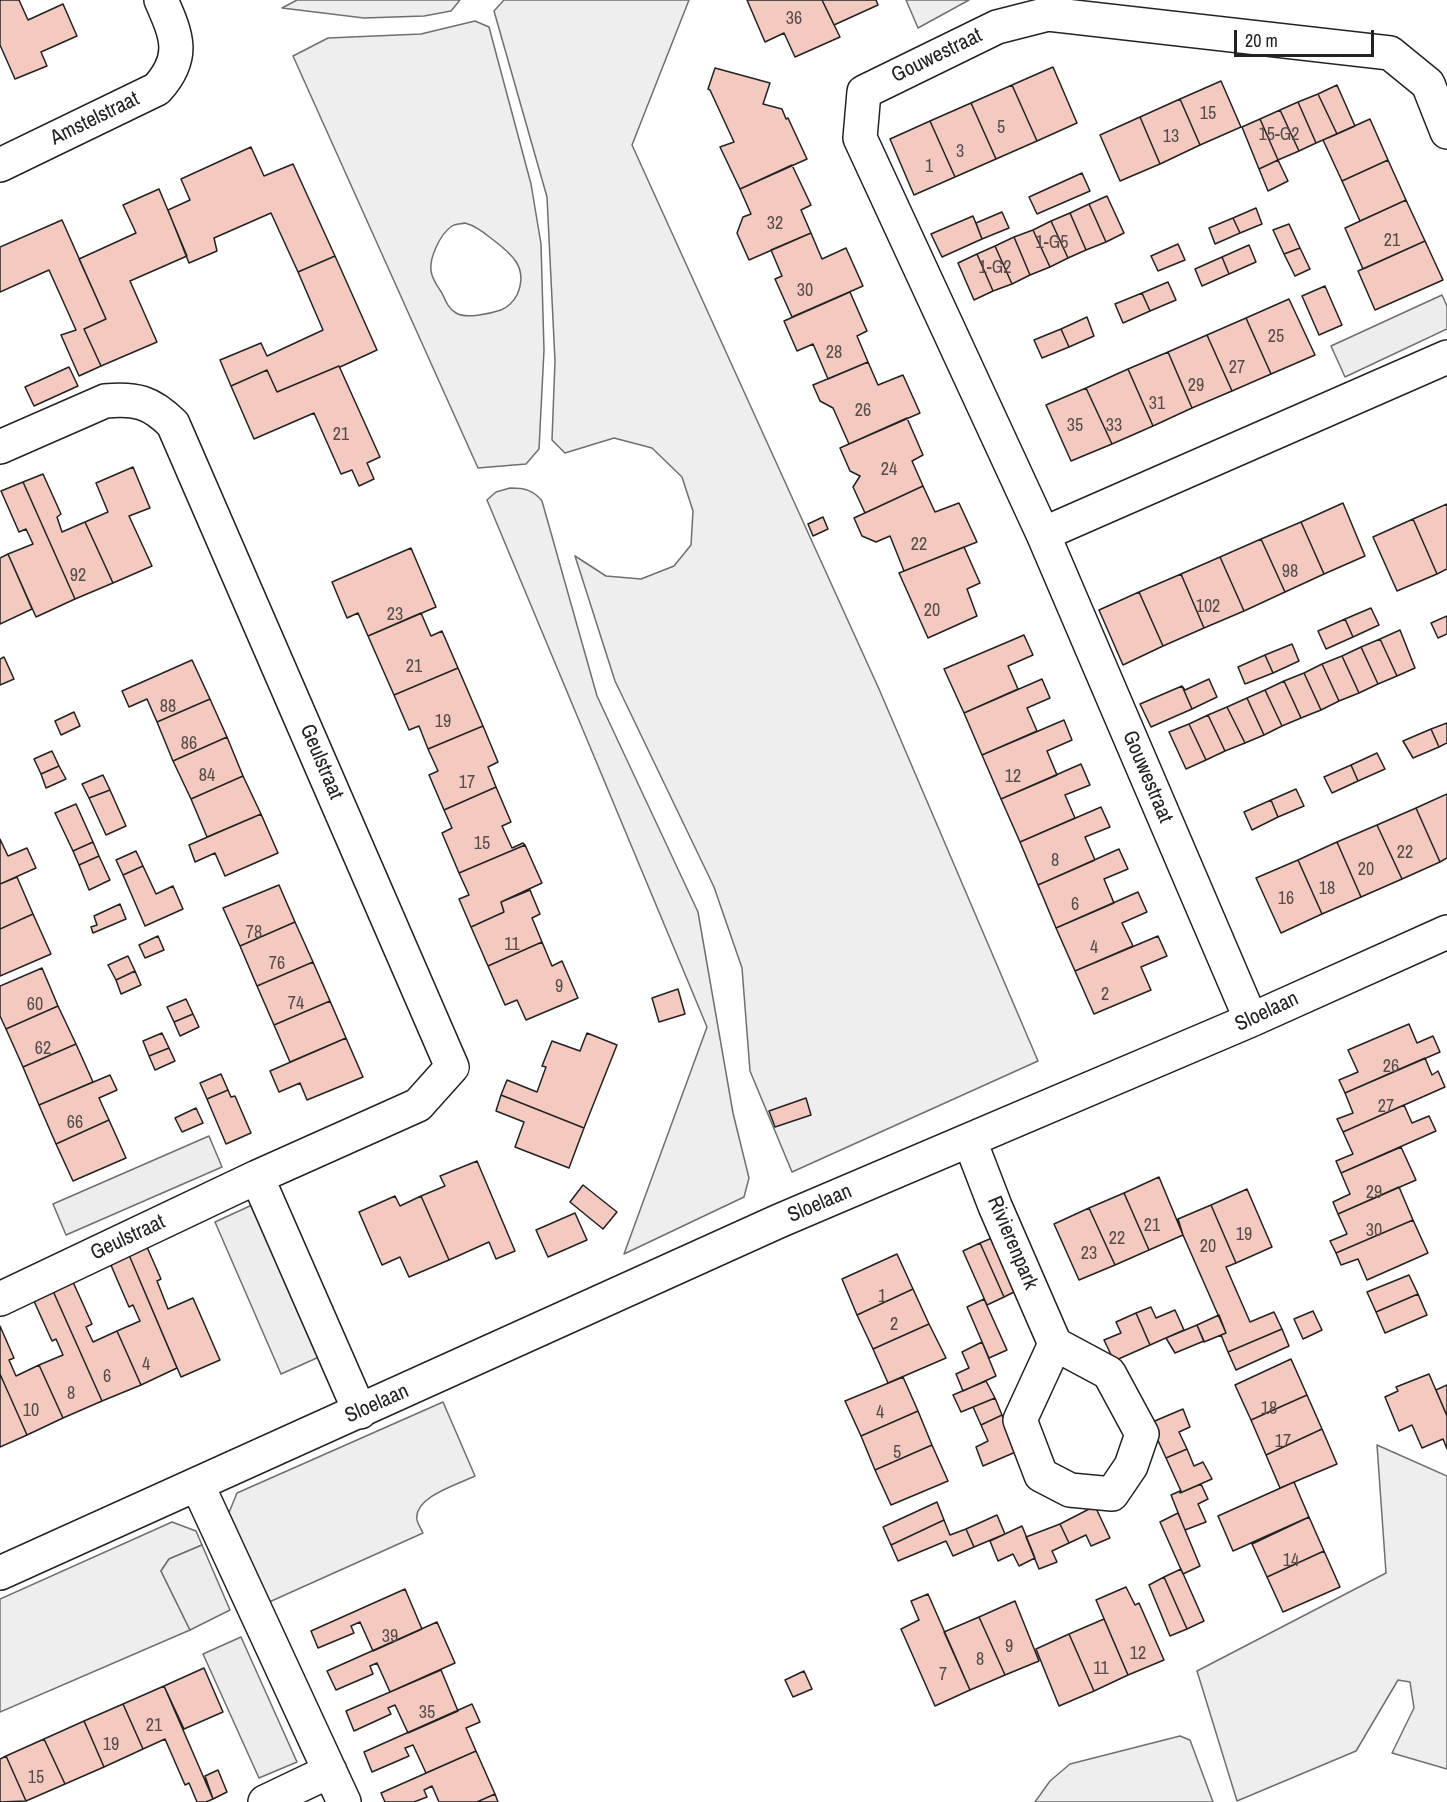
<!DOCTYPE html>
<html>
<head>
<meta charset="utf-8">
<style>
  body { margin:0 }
  #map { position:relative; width:1447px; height:1802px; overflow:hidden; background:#fff; font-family:"Archivo Narrow",sans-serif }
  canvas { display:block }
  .scale { position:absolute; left:1234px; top:30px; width:140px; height:27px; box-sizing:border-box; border:3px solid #222; border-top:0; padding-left:8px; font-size:18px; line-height:21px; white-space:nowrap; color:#222; -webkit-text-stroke:4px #fff; paint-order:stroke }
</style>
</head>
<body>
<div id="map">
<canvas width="1447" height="1802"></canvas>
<div class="scale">20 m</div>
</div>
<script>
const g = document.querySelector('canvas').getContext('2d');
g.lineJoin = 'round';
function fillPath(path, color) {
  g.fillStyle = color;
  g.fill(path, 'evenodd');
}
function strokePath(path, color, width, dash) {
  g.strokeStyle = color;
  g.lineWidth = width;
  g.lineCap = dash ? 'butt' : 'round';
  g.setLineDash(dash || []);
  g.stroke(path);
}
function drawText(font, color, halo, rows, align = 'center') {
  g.font = font + ' "Archivo Narrow",sans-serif';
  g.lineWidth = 4.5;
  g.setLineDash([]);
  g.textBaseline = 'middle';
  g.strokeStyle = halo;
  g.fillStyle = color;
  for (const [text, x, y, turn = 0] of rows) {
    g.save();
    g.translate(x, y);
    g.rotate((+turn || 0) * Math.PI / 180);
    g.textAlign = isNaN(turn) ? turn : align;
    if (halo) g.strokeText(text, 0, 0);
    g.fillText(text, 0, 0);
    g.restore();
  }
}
const green = new Path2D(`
  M297,0H460L451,11L424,16L364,18L282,8Z
  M504,0H689L632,145L879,689L1038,1061L792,1172L750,1071L742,968L714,887L615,681L575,556L606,576L641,579L674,566L691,545L693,511L682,477L652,448L614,438L565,453L552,440L555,361L547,197L494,11Z
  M906,0H969L918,28Z
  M475,21L489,27L531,184L541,244L544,350L539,449L526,464L478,468L293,56L328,38L421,34ZM465,223C476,226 483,232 492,239C512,254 529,268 517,295C514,301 507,308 501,310C489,314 466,319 456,313C449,309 446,302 443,295C439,288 434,282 432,275C427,261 440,234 452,226C455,224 461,224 465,223Z
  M510,488C525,488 533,490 542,501L597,696L698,912L733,1113L749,1178L744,1197L624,1254L707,1027L487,500L496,492Z
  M443,1402L475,1476C459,1484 413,1497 417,1520C418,1524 421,1529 423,1533L267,1603L228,1515L237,1493Z
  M1377,1445L1447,1476V1769L1392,1753L1414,1708L1410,1682L1398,1680L1356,1751L1237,1801L1197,1671L1386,1573Z
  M172,1522L196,1531L202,1545L169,1559L161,1571L190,1630L0,1712V1599Z
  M1180,1736L1190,1740L1213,1802H1035L1050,1781L1070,1764Z`);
const parking = new Path2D(`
  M1442,295L1447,306V329L1345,377L1331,346Z
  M209,1136L222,1167L66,1235L53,1204Z
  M252,1205L319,1357L281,1374L215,1222Z
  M202,1545L230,1610L190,1630L161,1571L169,1559Z
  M241,1637L297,1762L259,1778L203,1654Z`);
const building = new Path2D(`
  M0,0H19L28,20L63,4L77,36L41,52L47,66L15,79L0,45Z
  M747,0H822L840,37L795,57L784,33L765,42Z
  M822,0H876L878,5L834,25Z
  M1053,67L1077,123L1037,141L1012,85Z
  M715,68L770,83L763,104L782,109L786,119L788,118L807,159L740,189L720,147L734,142L710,90L708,89Z
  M1221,81L1241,127L1200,145L1180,99Z
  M1012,85L1037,141L996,159L971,103Z
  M1337,85L1355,126L1337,134L1318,94Z
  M1318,94L1337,134L1316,143L1298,102Z
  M1180,99L1200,145L1160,164L1140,117Z
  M1298,102L1316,143L1299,151L1280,110Z
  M971,103L996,159L955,177L930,121Z
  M1280,110L1299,151L1278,160L1260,119Z
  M1140,117L1160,164L1120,181L1100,135Z
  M1260,119L1278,160L1259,169L1242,127Z
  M1370,119L1388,160L1342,181L1323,140Z
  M930,121L955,177L914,195L890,139Z
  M251,147L264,176L293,164L335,256L298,272L271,213L214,238L217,251L189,263L168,210L190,200L181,179Z
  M1278,160L1288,181L1268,191L1259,169Z
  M1388,160L1406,200L1360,221L1342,181Z
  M792,165L811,205L801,210L811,233L749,260L737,233L743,217L751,214L740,189Z
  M1082,173L1090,191L1037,214L1029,197Z
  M159,189L187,256L130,281L157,342L101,366L84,329L106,319L79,259L136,233L123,205Z
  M1107,196L1124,233L1106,242L1089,204Z
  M1406,200L1425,241L1363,269L1345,228Z
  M1089,204L1106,242L1086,250L1070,213Z
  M1256,208L1262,224L1240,233L1233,218Z
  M1002,212L1009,228L982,239L976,223Z
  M1070,213L1086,250L1068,258L1051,221Z
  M973,216L982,239L942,257L931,234Z
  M1233,218L1240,233L1215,244L1209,228Z
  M62,220L106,319L84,329L101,366L79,376L61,335L76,330L49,270L0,292V247Z
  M1051,221L1068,258L1050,267L1033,230Z
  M1289,224L1300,248L1284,254L1273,230Z
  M1033,230L1050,267L1030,275L1014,237Z
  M811,233L822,259L846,248L863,286L792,317L775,279L782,276L771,250Z
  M1014,237L1030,275L1012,284L995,246Z
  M1425,241L1443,280L1375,310L1358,271Z
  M1178,244L1185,260L1158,271L1151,256Z
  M1249,245L1256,262L1229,274L1222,257Z
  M995,246L1012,284L993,291L977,254Z
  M1300,248L1310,269L1295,276L1284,254Z
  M977,254L993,291L974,300L958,263Z
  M335,256L377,350L340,367L339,366L277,392L267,370L231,386L220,360L261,343L267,356L323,330L298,272Z
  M1222,257L1229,274L1202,286L1195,269Z
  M1168,282L1176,300L1150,311L1142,293Z
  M1325,286L1342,325L1319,335L1302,296Z
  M850,292L867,331L857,336L868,362L828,379L813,344L797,351L784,321Z
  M1142,293L1150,311L1123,323L1115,304Z
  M1289,299L1315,355L1271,374L1246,318Z
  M1087,317L1094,336L1069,347L1061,329Z
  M1246,318L1271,374L1232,391L1207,335Z
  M1061,329L1069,347L1042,358L1034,340Z
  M1207,335L1232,391L1192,408L1168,352Z
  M1168,352L1192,408L1153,426L1128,369Z
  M868,362L878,385L903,375L920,413L849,444L833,408L820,401L813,385Z
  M339,366L380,457L367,463L374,479L359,486L352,470L341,474L314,413L254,439L231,386L267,370L277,392Z
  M69,367L78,386L34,406L25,387Z
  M1128,369L1153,426L1112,444L1086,388Z
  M1086,388L1112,444L1071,461L1046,405Z
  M907,418L923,455L912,461L923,486L865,513L853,487L860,476L850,471L840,448Z
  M133,467L150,508L129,516L152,566L113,583L85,522L108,512L96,483Z
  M43,474L61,514L57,517L62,532L85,522L113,583L75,599L23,482Z
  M23,482L75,599L36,617L8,554L33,544L26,529L19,532L1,491Z
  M923,486L935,512L959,503L977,542L904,571L890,536L876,542L862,536L854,518Z
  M1343,503L1365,556L1324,574L1301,522Z
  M1447,504V569L1437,574L1413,519Z
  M823,517L828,529L813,536L808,524Z
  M1413,519L1437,574L1397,591L1373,537Z
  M1301,522L1324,574L1285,592L1261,539Z
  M1261,539L1285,592L1244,611L1220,557Z
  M964,547L980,583L967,589L977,616L928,638L899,573Z
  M411,548L436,607L368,636L358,613L347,618L332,582Z
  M8,554L32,609L0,624V558Z
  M1220,557L1244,611L1204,628L1181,574Z
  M1181,574L1204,628L1163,646L1139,592Z
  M1139,592L1163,646L1123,665L1099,610Z
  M1371,608L1379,625L1353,637L1345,619Z
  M421,613L431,636L442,631L458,668L394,695L368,636Z
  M1447,616V634L1438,638L1431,623Z
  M1345,619L1353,637L1326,649L1318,631Z
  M1400,630L1415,668L1397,676L1380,639Z
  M1024,635L1033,655L1008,666L1018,689L964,713L944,669Z
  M1380,639L1397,676L1378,684L1361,647Z
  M1292,644L1299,661L1273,673L1265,655Z
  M1361,647L1378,684L1359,693L1342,656Z
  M1265,655L1273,673L1245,684L1238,667Z
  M1342,656L1359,693L1339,701L1322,664Z
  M4,657L14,679L0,685V659Z
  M192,660L210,699L157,722L147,699L129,707L122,691Z
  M1322,664L1339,701L1321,710L1304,673Z
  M458,668L483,726L428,749L419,726L409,730L394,695Z
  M1304,673L1321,710L1301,718L1284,681Z
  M1042,679L1050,698L1027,708L1037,731L982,755L964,713Z
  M1209,679L1217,697L1192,709L1182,686L1185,690Z
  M1284,681L1301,718L1282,726L1265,690Z
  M1182,686L1192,709L1151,727L1140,704Z
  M1265,690L1282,726L1264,735L1247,698Z
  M1247,698L1264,735L1245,743L1227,707Z
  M210,699L227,737L173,761L157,722Z
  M1227,707L1245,743L1225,751L1208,715Z
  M74,712L80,726L61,735L55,721Z
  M1208,715L1225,751L1206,760L1189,724Z
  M1064,720L1072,740L1047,751L1057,775L1001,799L982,755Z
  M1447,723V743L1439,747L1431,729Z
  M1189,724L1206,760L1186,769L1169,732Z
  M483,726L498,762L488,767L496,787L444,810L429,775L438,771L428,749Z
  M1431,729L1439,747L1413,758L1403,741Z
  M227,737L243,776L191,799L173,761Z
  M52,751L59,766L41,774L34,759Z
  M1377,753L1385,769L1358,781L1351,765Z
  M1081,764L1090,785L1065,795L1075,818L1020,842L1001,799Z
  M1351,765L1358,781L1332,793L1324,777Z
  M59,766L66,779L46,788L41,774Z
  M103,775L110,790L89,798L82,784Z
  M243,776L261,814L207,837L191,799Z
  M496,787L511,822L502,826L512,848L523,843L525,845L459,873L442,833L452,828L444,810Z
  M1296,789L1304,806L1278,817L1271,800Z
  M110,790L126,826L106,835L89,798Z
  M1447,794V858L1440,862L1416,808Z
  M1271,800L1278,817L1252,830L1244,812Z
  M76,804L93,842L73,851L55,813Z
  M1101,807L1110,827L1085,837L1095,860L1038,885L1020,842Z
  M1416,808L1440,862L1402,879L1377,825Z
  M261,814L278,853L225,876L215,853L195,862L189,845Z
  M1377,825L1402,879L1361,897L1337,842Z
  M0,839L8,856L27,848L36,868L0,884Z
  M93,842L99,856L79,865L73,851Z
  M1337,842L1361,897L1322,914L1298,860Z
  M525,845L542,883L501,902L504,912L471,927L459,899L469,895L459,873Z
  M1119,849L1128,869L1104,879L1114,903L1056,928L1038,885Z
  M136,851L143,866L123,875L116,860Z
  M99,856L110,880L89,890L79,865Z
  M1298,860L1322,914L1281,933L1256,878Z
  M143,866L156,894L173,886L183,909L145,926L123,875Z
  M17,877L33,914L0,929V884Z
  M279,885L295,922L240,946L223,908Z
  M530,890L540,914L532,918L542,942L488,966L471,927L504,912L501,902Z
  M1138,892L1147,912L1122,923L1133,946L1075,971L1056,928Z
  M120,904L126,919L93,933L91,927L97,925L94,916Z
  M33,914L51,954L0,976V929Z
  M295,922L313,962L257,986L240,946Z
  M158,936L164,950L145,958L139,945Z
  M1158,936L1167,956L1141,967L1151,990L1094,1014L1075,971Z
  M542,942L552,966L562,961L578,998L526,1020L517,1000L505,1005L488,966Z
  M128,956L135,971L116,980L108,965Z
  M313,962L330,1001L274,1025L257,986Z
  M42,968L58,1006L6,1029L0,1016V986Z
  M135,971L141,985L121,994L116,980Z
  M678,989L685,1014L659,1022L652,998Z
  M186,999L193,1014L174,1022L167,1007Z
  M330,1001L346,1038L290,1062L274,1025Z
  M58,1006L76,1044L23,1067L6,1029Z
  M193,1014L199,1027L180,1036L174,1022Z
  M1409,1024L1417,1043L1433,1036L1440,1052L1345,1093L1339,1080L1358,1072L1348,1050Z
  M162,1033L169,1048L149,1056L143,1041Z
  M587,1033L617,1045L584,1128L501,1095L507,1080L537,1092L546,1067L542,1066L552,1041L580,1051Z
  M346,1038L363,1077L307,1100L300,1083L279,1092L270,1071Z
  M76,1044L93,1082L39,1105L23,1067Z
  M169,1048L175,1061L155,1070L149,1056Z
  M1425,1058L1432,1075L1438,1071L1445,1087L1343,1132L1337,1119L1353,1113L1345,1093Z
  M221,1074L228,1090L207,1099L200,1083Z
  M110,1075L117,1090L99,1098L109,1120L56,1144L39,1105Z
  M228,1090L231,1097L235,1096L251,1133L226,1144L207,1099Z
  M501,1095L584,1128L569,1168L515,1147L524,1122L496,1111Z
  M806,1098L811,1115L775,1127L769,1111Z
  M1404,1105L1412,1123L1429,1116L1436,1131L1341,1173L1336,1161L1353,1154L1343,1132Z
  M196,1108L203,1123L182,1132L175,1118Z
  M109,1120L126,1158L73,1181L56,1144Z
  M1401,1147L1416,1180L1338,1214L1333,1202L1350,1194L1341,1173Z
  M477,1161L515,1251L496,1259L489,1242L449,1260L421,1196L445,1186L440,1176Z
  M1159,1177L1183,1235L1149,1250L1124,1193Z
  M583,1185L617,1212L603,1229L570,1202Z
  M1399,1187L1413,1220L1336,1253L1330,1241L1347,1234L1338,1214Z
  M1247,1189L1272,1247L1236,1263L1211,1205Z
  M1124,1193L1149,1250L1115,1265L1089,1208Z
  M395,1196L400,1206L421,1196L449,1260L409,1277L400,1257L382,1265L359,1212Z
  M1211,1205L1236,1263L1226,1267L1250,1322L1274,1312L1282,1329L1228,1352L1221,1335L1226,1333L1183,1235L1178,1219Z
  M1089,1208L1115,1265L1079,1280L1054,1224Z
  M575,1213L587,1240L548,1257L536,1230Z
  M1413,1220L1428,1253L1367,1280L1358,1259L1341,1265L1336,1253Z
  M997,1236L1020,1289L1004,1297L980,1243Z
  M980,1243L1004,1297L987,1305L963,1251Z
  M147,1247L161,1279L157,1281L168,1309L193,1298L220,1360L181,1377L129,1255Z
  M897,1254L913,1289L857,1315L842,1279Z
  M129,1255L177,1368L141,1385L117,1331L140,1321L133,1305L129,1307L110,1263Z
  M1409,1275L1418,1294L1376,1312L1367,1292Z
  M73,1282L92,1324L86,1327L93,1342L117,1331L141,1385L102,1401L53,1291Z
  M913,1289L929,1324L873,1349L857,1315Z
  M53,1291L102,1401L63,1418L39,1365L63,1355L56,1339L52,1341L33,1299Z
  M1418,1294L1427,1315L1385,1333L1376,1312Z
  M984,1299L1007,1350L989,1358L967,1307Z
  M1151,1307L1156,1318L1175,1310L1184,1330L1150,1345L1136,1313Z
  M1313,1311L1322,1330L1303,1339L1294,1319Z
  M1136,1313L1150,1345L1114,1361L1104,1340L1121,1333L1116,1322Z
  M1219,1315L1226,1333L1204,1342L1197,1325Z
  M929,1324L946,1358L888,1383L873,1349Z
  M1197,1325L1204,1341L1175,1353L1166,1338Z
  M0,1326L14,1358L9,1360L16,1376L39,1365L63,1418L27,1435L0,1374Z
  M1282,1329L1289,1346L1236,1370L1228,1352Z
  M982,1342L996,1376L963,1391L956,1374L969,1368L962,1352Z
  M1291,1359L1307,1395L1251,1420L1235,1385Z
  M0,1374L27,1435L0,1447Z
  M1429,1374L1447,1416V1449L1443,1439L1422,1448L1412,1425L1399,1431L1385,1397L1398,1391L1396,1387Z
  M903,1377L918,1411L861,1436L845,1401Z
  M986,1381L995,1398L961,1412L953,1395Z
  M1447,1385V1416L1436,1390Z
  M1307,1395L1322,1429L1266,1455L1251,1420Z
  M995,1398L1002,1415L981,1425L973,1407Z
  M1183,1409L1190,1427L1179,1432L1187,1449L1166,1458L1150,1423Z
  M918,1411L932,1445L875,1470L861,1436Z
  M1002,1415L1018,1451L983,1466L976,1447L988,1441L981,1425Z
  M1322,1429L1337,1464L1280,1488L1266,1455Z
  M932,1445L948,1481L891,1505L875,1470Z
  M1187,1449L1194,1466L1203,1462L1212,1479L1180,1493L1181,1491L1166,1458Z
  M1294,1482L1309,1517L1233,1551L1218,1516Z
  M1201,1484L1208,1499L1198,1504L1206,1522L1185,1530L1171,1495L1180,1491V1493Z
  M937,1502L944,1520L891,1545L883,1527Z
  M1095,1506L1110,1538L1091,1546L1086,1535L1069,1543L1060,1524Z
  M1178,1513L1200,1566L1183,1574L1160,1522Z
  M997,1515L1005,1534L974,1547L966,1529Z
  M1309,1517L1324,1551L1267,1577L1252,1544Z
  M944,1520L950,1535L966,1529L974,1547L953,1556L946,1541L898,1561L891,1545Z
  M1060,1524L1069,1543L1052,1551L1057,1562L1039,1569L1026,1537Z
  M1022,1526L1035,1558L1019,1566L1013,1554L998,1561L990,1541Z
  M1324,1551L1340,1587L1283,1612L1267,1577Z
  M1181,1569L1204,1621L1187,1629L1164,1577Z
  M1164,1577L1187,1629L1170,1636L1149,1585Z
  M1126,1587L1135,1605L1139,1603L1164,1660L1128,1675L1096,1600Z
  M405,1589L422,1629L373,1651L360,1622L351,1626L354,1633L318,1648L311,1631Z
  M928,1594L970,1690L935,1706L901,1629L919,1620L911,1601Z
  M1015,1601L1039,1661L1005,1675L979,1617Z
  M979,1617L1005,1675L970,1690L944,1632Z
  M1104,1619L1128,1675L1094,1691L1069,1634Z
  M437,1622L455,1663L390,1692L377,1663L370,1666L373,1674L336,1690L327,1671Z
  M1069,1634L1094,1691L1059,1706L1036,1649Z
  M204,1668L223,1712L184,1729L164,1686Z
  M441,1670L458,1711L408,1733L395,1705L388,1708L391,1714L354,1731L346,1711Z
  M804,1671L812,1689L793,1697L785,1680Z
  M164,1686L213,1799L206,1802H197L189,1783L185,1785L165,1739L143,1749L123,1704Z
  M123,1704L143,1749L104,1767L84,1721Z
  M472,1704L480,1722L466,1728L476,1751L426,1773L413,1745L405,1748L409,1756L372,1772L364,1752Z
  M84,1721L104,1767L65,1784L44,1739Z
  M44,1739L65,1784L26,1801L6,1756Z
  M476,1751L495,1794L477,1802H439L432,1786L424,1790L427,1797L414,1802H385L381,1793Z
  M6,1756L26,1801L0,1802V1759Z
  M218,1770L227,1792L213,1799L205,1776Z
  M495,1794L498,1802H477Z`);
const minor = new Path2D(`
  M0,165L157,89C186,57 177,36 161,0
  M0,447L105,401C136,398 151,402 173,424L452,1067L418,1105L257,1177L0,1299
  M1043,534L1447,357
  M1251,1020L1043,534L860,138L864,92L997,27L1048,14L1390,53L1428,84L1447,132
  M970,1141L995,1206L1055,1344L1109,1373L1142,1434L1131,1466L1112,1494L1070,1490L1041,1475L1020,1420L1055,1344
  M257,1177L360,1412
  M197,1484L344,1802
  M0,1573L779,1221L1251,1020L1447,932
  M265,1802L330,1771`);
const numberNames = [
  ["36",794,19],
  ["15",1208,114],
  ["5",1001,128],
  ["15-G2",1279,135],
  ["13",1171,137],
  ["3",960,152],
  ["1",929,167],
  ["32",775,224],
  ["21",1392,241],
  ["1-G5",1052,243],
  ["1-G2",995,268],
  ["30",805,291],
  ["25",1276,337],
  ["28",834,353],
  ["27",1237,368],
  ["29",1196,386],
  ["31",1157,404],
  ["26",863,411],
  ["35",1075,426],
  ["33",1114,426],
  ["21",341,435],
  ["24",889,470],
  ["22",919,545],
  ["98",1290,572],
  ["92",78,576],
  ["102",1208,607],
  ["20",932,611],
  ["23",395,615],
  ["21",414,667],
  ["88",168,707],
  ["19",443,722],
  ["86",189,744],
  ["84",207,776],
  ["12",1013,777],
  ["17",467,783],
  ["15",482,844],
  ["22",1405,853],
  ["8",1055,861],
  ["20",1366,870],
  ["18",1327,889],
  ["16",1286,899],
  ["6",1075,905],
  ["78",254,933],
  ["11",512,945],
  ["4",1094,948],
  ["76",277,964],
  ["9",559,987],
  ["2",1105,995],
  ["74",296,1004],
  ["60",35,1005],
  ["62",43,1049],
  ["26",1391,1067],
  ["27",1386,1107],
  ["66",75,1123],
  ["29",1374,1193],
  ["21",1152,1226],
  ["30",1374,1231],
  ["19",1244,1235],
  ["22",1117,1239],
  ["20",1208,1247],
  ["23",1089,1254],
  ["1",882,1297],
  ["2",894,1325],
  ["4",146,1365],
  ["6",107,1377],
  ["8",71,1394],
  ["18",1269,1409],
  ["10",31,1411],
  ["4",880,1413],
  ["17",1283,1442],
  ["5",897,1453],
  ["14",1291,1561],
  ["39",390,1637],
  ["9",1009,1647],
  ["12",1138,1654],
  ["8",980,1660],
  ["11",1101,1669],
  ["7",943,1675],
  ["35",427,1713],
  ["21",154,1726],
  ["19",111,1745],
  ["15",36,1778]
];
const streetNames = [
  ["Gouwestraat",937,56,-26],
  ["Amstelstraat",95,119,-26],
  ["Geulstraat",321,762,67],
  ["Gouwestraat",1147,777,67],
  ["Sloelaan",1267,1012,-25],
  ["Sloelaan",820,1204,-23],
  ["Geulstraat",128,1238,-25],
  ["Rivierenpark",1012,1243,67],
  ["Sloelaan",377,1404,-24]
];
fillPath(green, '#eee');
strokePath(green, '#6f6f6f', 1.5);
fillPath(parking, '#ededed');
strokePath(parking, '#6f6f6f', 1.5);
fillPath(building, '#f3c9c0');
strokePath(building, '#222', 1.5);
strokePath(minor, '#222', 36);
strokePath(minor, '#fff', 33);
drawText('18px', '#564c4a', null, numberNames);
drawText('21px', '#222', '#fff', streetNames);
</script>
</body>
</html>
